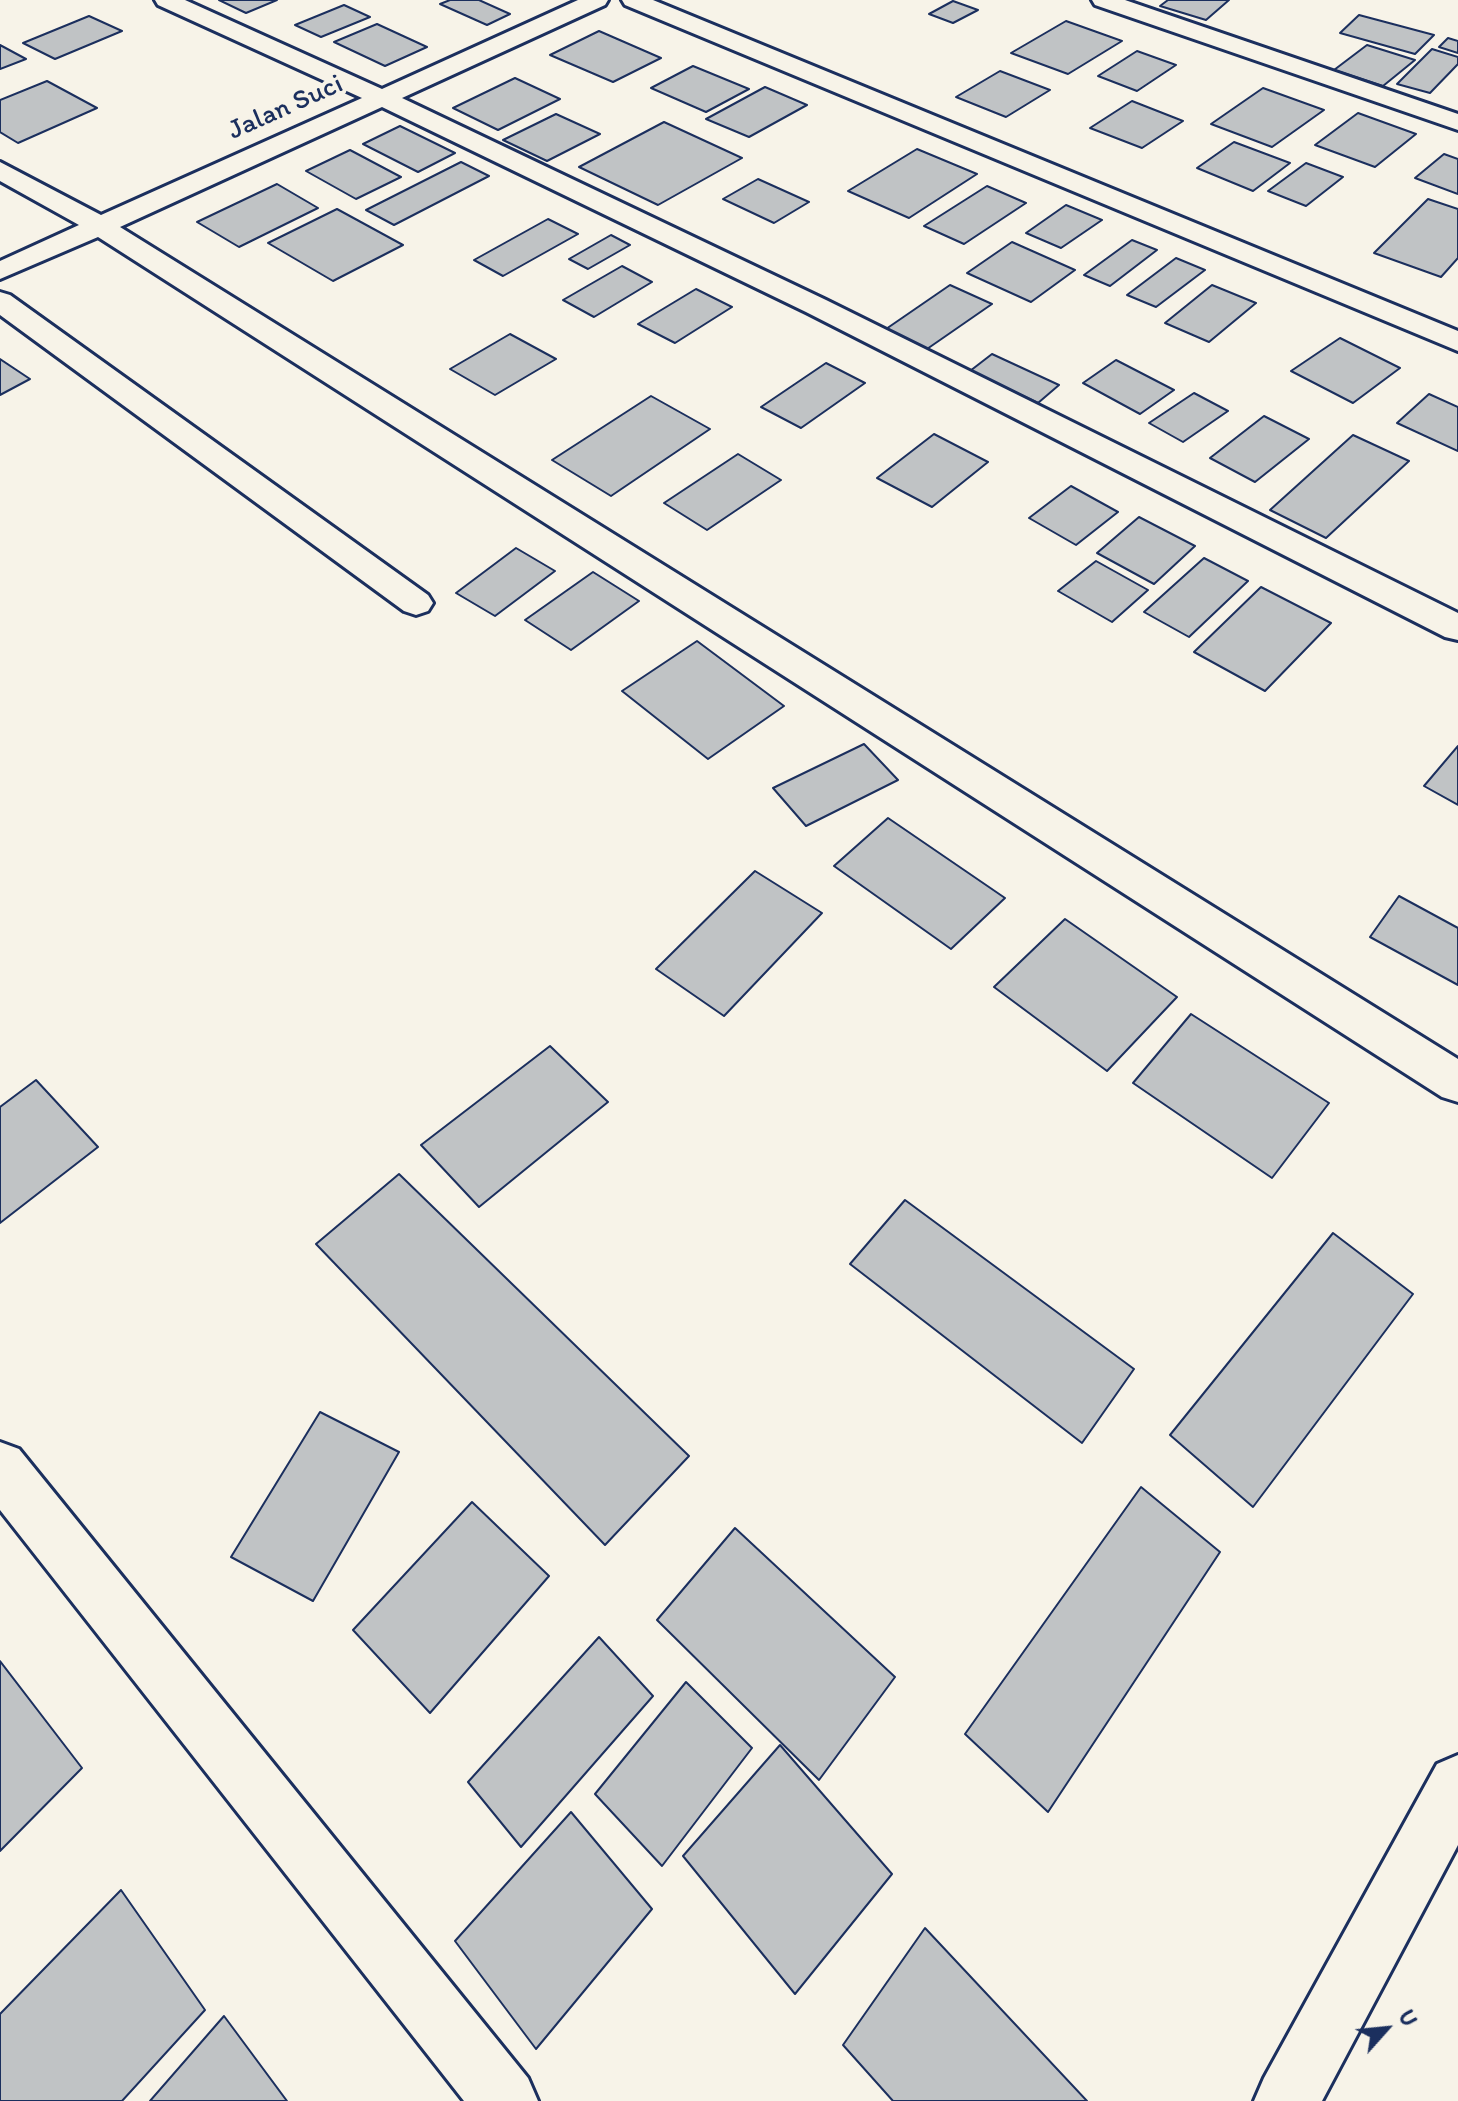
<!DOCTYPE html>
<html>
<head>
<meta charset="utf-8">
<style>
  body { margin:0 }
  #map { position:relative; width:1458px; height:2101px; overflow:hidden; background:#f7f3e8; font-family:Itim,sans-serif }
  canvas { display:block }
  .north { position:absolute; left:1346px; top:1989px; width:80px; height:80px; -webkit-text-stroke:6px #f7f3e8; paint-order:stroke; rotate:63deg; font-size:22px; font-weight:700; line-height:32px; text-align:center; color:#1b2f5e }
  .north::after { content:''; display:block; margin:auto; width:28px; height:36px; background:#1b2f5e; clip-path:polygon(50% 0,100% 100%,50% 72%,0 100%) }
</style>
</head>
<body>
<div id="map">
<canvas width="1458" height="2101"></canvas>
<div class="north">U</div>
</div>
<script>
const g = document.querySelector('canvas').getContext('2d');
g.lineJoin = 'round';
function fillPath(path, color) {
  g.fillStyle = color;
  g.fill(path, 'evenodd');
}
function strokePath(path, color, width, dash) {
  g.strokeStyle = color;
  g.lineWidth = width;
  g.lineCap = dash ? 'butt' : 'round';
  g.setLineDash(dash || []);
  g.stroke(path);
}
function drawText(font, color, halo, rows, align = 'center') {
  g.font = font + ' Itim,sans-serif';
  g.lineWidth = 8;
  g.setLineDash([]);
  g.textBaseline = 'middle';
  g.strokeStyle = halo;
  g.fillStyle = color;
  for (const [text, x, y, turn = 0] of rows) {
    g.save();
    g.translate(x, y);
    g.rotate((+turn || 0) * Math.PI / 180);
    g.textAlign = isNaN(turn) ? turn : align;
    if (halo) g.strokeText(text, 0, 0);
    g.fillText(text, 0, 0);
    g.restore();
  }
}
const building = new Path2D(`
  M219,0H277L246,13Z
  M450,0H479L510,14L487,25L440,4Z
  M1168,0H1229L1206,20L1160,6Z
  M953,1L978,10L953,23L929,14Z
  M344,5L370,17L321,37L295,25Z
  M1359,15L1434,35L1415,54L1340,33Z
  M89,16L122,31L55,59L23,43Z
  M1066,21L1122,41L1068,74L1011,53Z
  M377,24L427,47L385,66L334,42Z
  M599,31L661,58L613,82L550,55Z
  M1448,38L1458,41V53L1439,47Z
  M0,45L26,59L0,69Z
  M1367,45L1415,60L1383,86L1334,70Z
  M1432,49L1458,57V64L1430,93L1397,84Z
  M1137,51L1176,65L1137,91L1098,76Z
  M693,66L749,89L706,112L651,88Z
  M1000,71L1050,90L1006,117L956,97Z
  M515,78L560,99L498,130L453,108Z
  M47,81L97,108L18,143L0,132V100Z
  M765,87L807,105L749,137L706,119Z
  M1263,88L1324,110L1272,147L1211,124Z
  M1132,101L1183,121L1142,148L1090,128Z
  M1358,113L1416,134L1375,167L1315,145Z
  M556,114L600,134L547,161L503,140Z
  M664,122L742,158L658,205L579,167Z
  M400,126L455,153L418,172L363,144Z
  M1234,142L1290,163L1253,191L1197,168Z
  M917,149L977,174L909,218L848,191Z
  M350,150L401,177L356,199L306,171Z
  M1444,154L1458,159V194L1415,178Z
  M461,162L489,176L394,225L366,210Z
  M1306,163L1343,177L1306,206L1268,191Z
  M758,179L809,202L774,223L723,199Z
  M277,184L318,208L239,247L197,222Z
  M987,186L1026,203L964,244L924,226Z
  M1428,199L1458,209V258L1441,277L1374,253Z
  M1066,205L1102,220L1061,248L1026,233Z
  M337,209L403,245L333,281L268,243Z
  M548,219L578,234L503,276L474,260Z
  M611,235L630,245L588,269L569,259Z
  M1132,240L1157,250L1110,286L1084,275Z
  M1012,242L1075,270L1031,302L967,273Z
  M1176,258L1205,270L1156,307L1127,295Z
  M622,266L652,282L594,317L563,300Z
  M950,285L992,304L927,349L886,329Z
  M1212,285L1256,303L1209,342L1165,323Z
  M696,289L732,307L675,343L638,324Z
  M510,334L556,359L495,395L450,369Z
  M1340,338L1400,368L1353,403L1291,371Z
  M992,354L1059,385L1038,403L970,371Z
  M0,359L30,379L0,395Z
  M1116,360L1174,390L1140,414L1083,383Z
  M826,363L865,383L801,428L761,407Z
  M1194,393L1228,411L1183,442L1149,423Z
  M1429,394L1458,407V451L1397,423Z
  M651,396L710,429L611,496L552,460Z
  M1264,416L1309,439L1255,482L1210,458Z
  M934,434L988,462L932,507L877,478Z
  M1353,435L1409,461L1326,538L1270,510Z
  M738,454L781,480L707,530L664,503Z
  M1071,486L1118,512L1076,545L1029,518Z
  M1139,517L1195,546L1154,584L1097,553Z
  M516,548L555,571L495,616L456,593Z
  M1204,558L1248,581L1189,637L1144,612Z
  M1096,561L1148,590L1112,622L1058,591Z
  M593,572L639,601L571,650L525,620Z
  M1261,587L1331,623L1265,691L1194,652Z
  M697,641L784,706L708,759L622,691Z
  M864,744L898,780L806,826L773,788Z
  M1458,746V805L1424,786Z
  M888,818L1005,898L951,949L834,866Z
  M755,871L822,913L724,1016L656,969Z
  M1399,896L1458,928V985L1370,937Z
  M1065,919L1177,997L1107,1071L994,987Z
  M1191,1014L1329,1103L1272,1178L1133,1083Z
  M550,1046L608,1102L479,1207L421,1145Z
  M36,1080L98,1147L0,1223V1107Z
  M399,1174L689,1456L605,1545L316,1244Z
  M905,1200L1134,1369L1082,1443L850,1264Z
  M1333,1233L1413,1294L1253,1507L1170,1435Z
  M320,1412L399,1452L313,1601L231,1557Z
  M1141,1487L1220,1552L1048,1812L965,1734Z
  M472,1502L549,1576L430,1713L353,1630Z
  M735,1528L895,1677L819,1780L657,1620Z
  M599,1637L653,1696L521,1847L468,1782Z
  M0,1661L82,1768L0,1851Z
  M686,1682L752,1748L662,1866L595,1794Z
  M780,1745L892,1874L795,1994L683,1856Z
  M571,1812L652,1909L536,2049L455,1941Z
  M121,1890L205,2010L122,2101H0V2014Z
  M925,1928L1087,2101H893L843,2045Z
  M224,2016L287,2101H150Z`);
const street = new Path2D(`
  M155,0H185L382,89L578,0H608L605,5L402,98L826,300L1458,613V640L1445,637L806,312L382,107L120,227L1458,1059V1102L1442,1097L98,237L0,279V261L79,225L0,181V162L101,215L362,98L158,5Z
  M622,0H653L1458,331V351L625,5Z
  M1092,0H1125L1458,114V130L1095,5Z
  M0,292L10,295L428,595L433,603L428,611L416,615L404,611L0,315Z
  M0,1442L19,1449L528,2078L538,2101H464L0,1510Z
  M1458,1755V1845L1322,2101H1254L1264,2078L1437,1764Z`);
const farStreetnames = [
  ["Jalan Suci",286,108,-24]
];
fillPath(building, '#c0c3c5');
strokePath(building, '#1b2f5e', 2);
strokePath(street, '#1b2f5e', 6);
fillPath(street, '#f7f3e8');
drawText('28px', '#1b2f5e', '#f7f3e8', farStreetnames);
</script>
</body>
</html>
